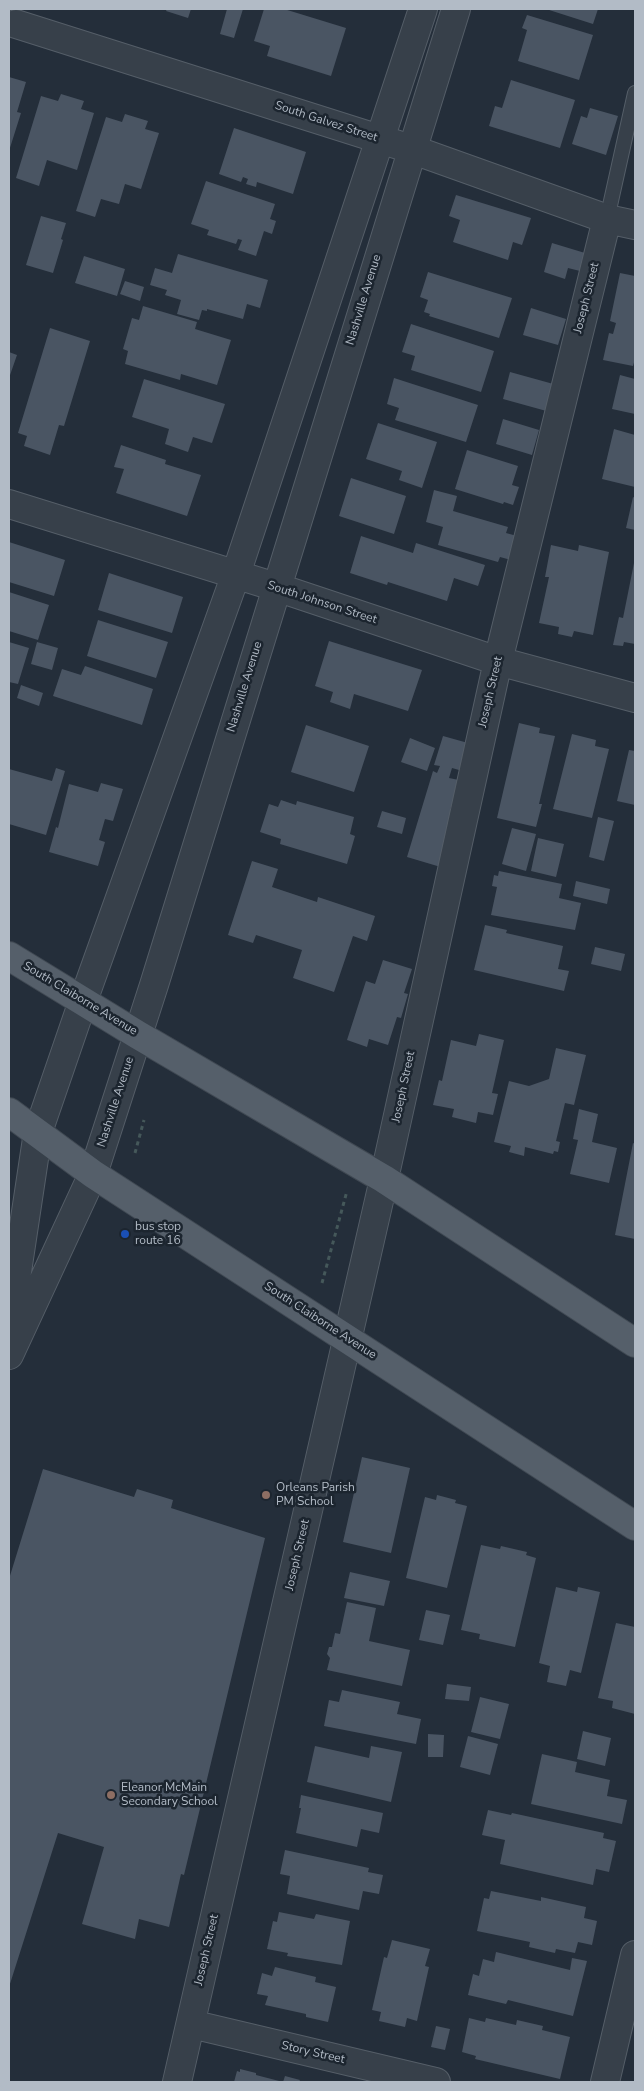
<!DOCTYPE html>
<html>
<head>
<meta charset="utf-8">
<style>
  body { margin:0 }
  #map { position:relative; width:644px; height:2091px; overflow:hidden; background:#242e3a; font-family:"Nunito Sans",sans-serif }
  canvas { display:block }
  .frame { position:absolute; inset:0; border:10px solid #b2bbc6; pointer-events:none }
</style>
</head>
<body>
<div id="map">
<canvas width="644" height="2091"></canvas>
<div class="frame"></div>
</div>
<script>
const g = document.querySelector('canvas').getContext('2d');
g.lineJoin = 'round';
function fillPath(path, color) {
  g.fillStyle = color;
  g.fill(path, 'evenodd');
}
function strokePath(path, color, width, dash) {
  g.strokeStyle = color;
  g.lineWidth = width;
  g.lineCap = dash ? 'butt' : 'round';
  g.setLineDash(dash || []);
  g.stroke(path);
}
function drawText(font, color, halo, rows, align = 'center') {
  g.font = font + ' "Nunito Sans",sans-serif';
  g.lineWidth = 5;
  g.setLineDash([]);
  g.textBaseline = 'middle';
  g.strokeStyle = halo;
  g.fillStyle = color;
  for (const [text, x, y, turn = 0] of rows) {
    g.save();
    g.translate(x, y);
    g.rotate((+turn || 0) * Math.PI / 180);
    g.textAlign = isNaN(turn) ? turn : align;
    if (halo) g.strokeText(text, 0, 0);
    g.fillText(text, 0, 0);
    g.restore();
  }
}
const building = new Path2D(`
  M167,9H191L188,18L166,11Z
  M227,9H243L234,38L220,34Z
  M264,9H284L346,28L331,76L267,56L270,46L254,41Z
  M546,9H598L593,24Z
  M527,15L593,35L579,80L518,61L527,30L522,28Z
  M9,77L26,82L17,112L21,113L9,151Z
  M511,80L575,100L560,148L489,126L495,106L502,108Z
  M61,94L84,101L81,109L94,113L77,170L47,160L39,186L16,178L41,96L58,101Z
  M590,108L618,116L606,155L572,144L581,116L587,118Z
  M125,114L148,121L145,129L159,133L141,189L125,184L119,204L101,199L95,217L76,211L106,117L122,122Z
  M234,128L306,152L293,194L257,182L256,187L246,184L248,179L243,177L241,182L219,174Z
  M206,181L275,204L270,219L276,221L272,234L264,231L256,256L238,250L242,240L238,239L236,244L207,235L209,230L191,224Z
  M456,195L531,218L522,245L513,242L508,260L453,242L460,220L449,216Z
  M41,216L66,223L61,239L63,240L53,273L26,265Z
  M552,243L585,253L580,271L568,268L565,279L544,272Z
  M178,254L268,280L260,308L247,304L243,319L207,309V311L202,310L199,320L177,314L181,300L165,295L167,290L150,285L155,268L172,273Z
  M84,256L125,269L117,296L75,283Z
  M428,272L512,298L499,338L429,316L430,314L424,312L428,300L420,297Z
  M620,273L635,276V359L633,366L603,360L609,333L613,334L616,323L610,321Z
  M125,281L144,287L140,301L120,294Z
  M143,306L197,322L195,329L231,340L217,385L181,374L180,380L125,364L128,351L123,349L132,318L139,320Z
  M531,308L566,319L558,345L523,335Z
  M411,324L494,351L481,392L411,370L415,356L402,352Z
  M50,328L90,341L64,426L59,425L50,455L24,446L27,436L18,433Z
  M9,352L17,355L9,378Z
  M510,372L557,385L550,412L503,399Z
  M620,375L635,379V414L612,409Z
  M394,378L478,405L466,442L395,420L399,408L387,404Z
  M144,379L225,404L212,443L193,437L188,452L165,444L169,429L132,417Z
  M503,419L539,430L532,455L496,444Z
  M378,423L437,442L422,488L399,480L402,471L366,459Z
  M614,429L635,435V487L602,479Z
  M121,445L166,460L165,464L201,475L187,516L116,493L124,469L114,467Z
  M467,450L518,466L512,485L519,487L513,505L504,502L503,504L455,489Z
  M351,478L406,496L394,534L339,516Z
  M434,490L457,496L453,511L508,527L506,533L517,536L511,560L500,557L498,562L438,545L443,527L426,522Z
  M633,497L635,498V530L626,528Z
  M361,536L413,553L416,543L485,565L478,586L454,578L447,601L388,582L387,585L350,573Z
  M9,542L65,560L54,596L9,582Z
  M551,545L578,551L579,545L609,552L593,635L574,631L572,637L558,634L559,627L539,623L549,577H545Z
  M634,563L635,644L624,642L623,646L613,645L619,617L623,618Z
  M109,573L183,597L172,633L98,610Z
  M9,592L49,605L38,640L9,631Z
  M98,620L168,642L156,678L87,656Z
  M329,641L422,670L408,711L354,694L350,709L330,702L333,692L315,686Z
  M9,642L29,648L18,684L9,682Z
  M37,642L58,648L52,670L31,664Z
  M85,666L153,689L142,725L53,696L62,669L81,675Z
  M21,685L43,693L39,706L17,698Z
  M519,723L540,728L539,733L555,736L539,804H542L536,827L497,818Z
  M306,725L369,746L354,792L291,772Z
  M572,734L596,740L595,746L609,749L592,818L553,809Z
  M443,736L468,743L459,770L452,768L449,778L459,780L450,810L457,812L444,868L407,857L433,771L437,773L440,766L434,765Z
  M410,738L435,748L427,771L401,762Z
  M629,750L635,751V805L617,801Z
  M56,768L65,771L46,835L9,824V769L52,781Z
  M101,783L123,789L113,821L105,819L99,840L105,842L98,866L49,852L56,827L58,828L69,784L98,792Z
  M281,800L296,805L297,801L354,817L350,834L355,836L347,864L280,844L281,839L260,832L269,804L278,807Z
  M382,811L406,818L402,834L377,827Z
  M598,817L614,821L604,861L589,857Z
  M512,828L536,834L526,871L502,864Z
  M538,838L564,844L556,877L531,871Z
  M252,861L278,869L272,887L317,902L318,897L375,916L367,941L353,936L334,992L293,978L302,950L256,935L253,943L228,935Z
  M499,871L562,884L559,898L581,903L575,930L491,915L497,887L492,886L494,875L498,876Z
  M576,881L610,889L607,904L573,896Z
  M485,925L507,930L506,933L563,946L558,969L569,971L564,991L474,970Z
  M595,947L625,954L621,971L591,964Z
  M383,960L412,969L404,993L408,994L401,1018L397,1017L388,1045L369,1039L367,1047L347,1040L366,981L375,984Z
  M479,1034L504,1040L492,1093L498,1094L493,1115L478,1112L476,1123L452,1117L454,1109L433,1105L439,1080L442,1081L451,1040L476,1046Z
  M556,1048L586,1055L574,1105L565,1103L556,1141L560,1142L558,1152L554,1151L553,1154L525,1147L524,1156L509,1152L511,1146L494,1142L509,1081L529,1086L549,1079Z
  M579,1109L598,1114L592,1142L617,1148L609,1183L570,1174L578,1140L573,1139Z
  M633,1143L635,1144V1239L615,1235Z
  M362,1457L410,1468L391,1553L343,1542Z
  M43,1469L134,1497L137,1489L173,1500L171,1508L265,1538L184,1875L181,1874L169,1927L139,1919L135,1939L82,1924L104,1847L58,1833L9,1987V1579Z
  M437,1495L456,1500L455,1503L467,1506L447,1588L406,1578L425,1497L436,1500Z
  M481,1545L500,1549L501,1546L527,1552L526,1555L536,1558L515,1647L479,1639L480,1634L461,1630Z
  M350,1572L390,1581L384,1606L344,1598Z
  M556,1587L577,1592L578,1587L600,1592L581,1673L570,1670L566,1686L547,1682L550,1666L539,1663Z
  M347,1602L376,1608L369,1641L410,1650L402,1686L327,1670L330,1658L327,1654L329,1647H332L335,1633L340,1634Z
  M426,1610L450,1615L443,1645L419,1640Z
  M616,1623L635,1627V1714L612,1708L613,1701L598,1698Z
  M447,1684L471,1687L469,1701L445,1699Z
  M342,1690L400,1702L397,1714L421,1719L416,1744L324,1726L329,1700L339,1702Z
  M480,1697L509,1704L500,1739L471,1732Z
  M583,1731L611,1738L605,1766L577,1759Z
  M428,1734L444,1735L443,1757H428Z
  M468,1736L498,1744L490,1775L460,1767Z
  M315,1746L369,1758L371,1746L402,1752L391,1802L307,1782Z
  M542,1754L577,1762L575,1772L610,1780L607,1796L627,1800L622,1824L531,1804Z
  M301,1795L383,1813L379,1833L361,1829L357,1847L296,1833L301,1808H299Z
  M488,1810L511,1815L512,1813L604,1833L603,1838L616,1841L609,1872L596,1869L593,1885L500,1864L505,1840L482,1835Z
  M285,1850L369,1868L368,1872L383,1875L379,1894L363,1891L359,1910L287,1894L290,1876L280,1874Z
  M491,1891L541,1901V1897L586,1907L584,1918L597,1921L592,1945L578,1942L575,1953L556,1949L555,1953L529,1947L530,1942L477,1931L484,1898L489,1899Z
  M279,1912L314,1919L316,1914L350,1921L342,1965L287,1956L288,1953L267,1949L273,1921L277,1922Z
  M392,1940L430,1949L425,1966L429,1967L417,2021L407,2018L405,2027L379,2021L381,2012L372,2010L384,1957L387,1958Z
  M496,1952L570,1970L572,1958L587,1961L573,2016L508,2000L506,2004L468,1995L473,1974L479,1976L483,1959L494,1962Z
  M275,1967L316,1977L315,1982L336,1987L328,2022L306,2017V2014L265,2005L268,1996L257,1994L262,1973L272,1976Z
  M469,2018L485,2022L486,2018L516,2025L517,2020L543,2026L542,2030L570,2037L560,2079L475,2059L476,2056L462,2052Z
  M436,2026L450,2029L445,2050L431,2047Z
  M240,2069L256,2073V2075L283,2082H234L237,2071L240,2072Z
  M285,2076L300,2080L299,2082H283Z`);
const path = new Path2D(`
  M135,1153L144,1120
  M322,1283L347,1191`);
const lane = new Path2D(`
  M607,219L635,93`);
const street = new Path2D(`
  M16,24L411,149L607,219L635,225
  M9,504L276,587L498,661L635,698
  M9,1325L38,1132L83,1001L236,574L423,9
  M9,1355L93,1174L154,985L456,9
  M191,2024L436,2082
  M177,2082L384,1179L498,661L607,219
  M605,2082L635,1955`);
const primary = new Path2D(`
  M9,956L138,1035L384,1179L635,1343
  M9,1112L93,1174L635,1526`);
const markers = [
  [125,1234,5,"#1a4fb4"],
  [266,1495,5,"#8d6e63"],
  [111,1795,5,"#8d6e63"]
];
const streetNames = [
  ["South Galvez Street",326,122,18],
  ["Joseph Street",587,298,-76],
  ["Nashville Avenue",364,300,-73],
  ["South Johnson Street",322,603,18],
  ["Nashville Avenue",245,687,-73],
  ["Joseph Street",491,692,-77],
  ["South Claiborne Avenue",80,999,31],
  ["Joseph Street",404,1087,-78],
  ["Nashville Avenue",116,1102,-72],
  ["South Claiborne Avenue",320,1321,33],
  ["Joseph Street",298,1555,-77],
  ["Joseph Street",207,1950,-77],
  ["Story Street",313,2053,13]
];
const poiNames = [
  ["bus stop",135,1227],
  ["route 16",135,1241],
  ["Orleans Parish",276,1488],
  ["PM School",276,1502],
  ["Eleanor McMain",121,1788],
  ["Secondary School",121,1802]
];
fillPath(building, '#4a5563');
strokePath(lane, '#555e68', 16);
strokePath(street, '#555e68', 30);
strokePath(primary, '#404953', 30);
strokePath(path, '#45585a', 3, [4, 4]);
strokePath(lane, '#37404a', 14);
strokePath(street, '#37404a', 28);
strokePath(primary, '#555f6a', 28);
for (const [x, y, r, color] of markers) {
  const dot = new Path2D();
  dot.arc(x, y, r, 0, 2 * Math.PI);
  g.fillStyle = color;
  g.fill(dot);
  strokePath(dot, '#1c252f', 2);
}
drawText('12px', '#b2bbc6', '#1c252f', streetNames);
drawText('12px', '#b2bbc6', '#1c252f', poiNames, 'left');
</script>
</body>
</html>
